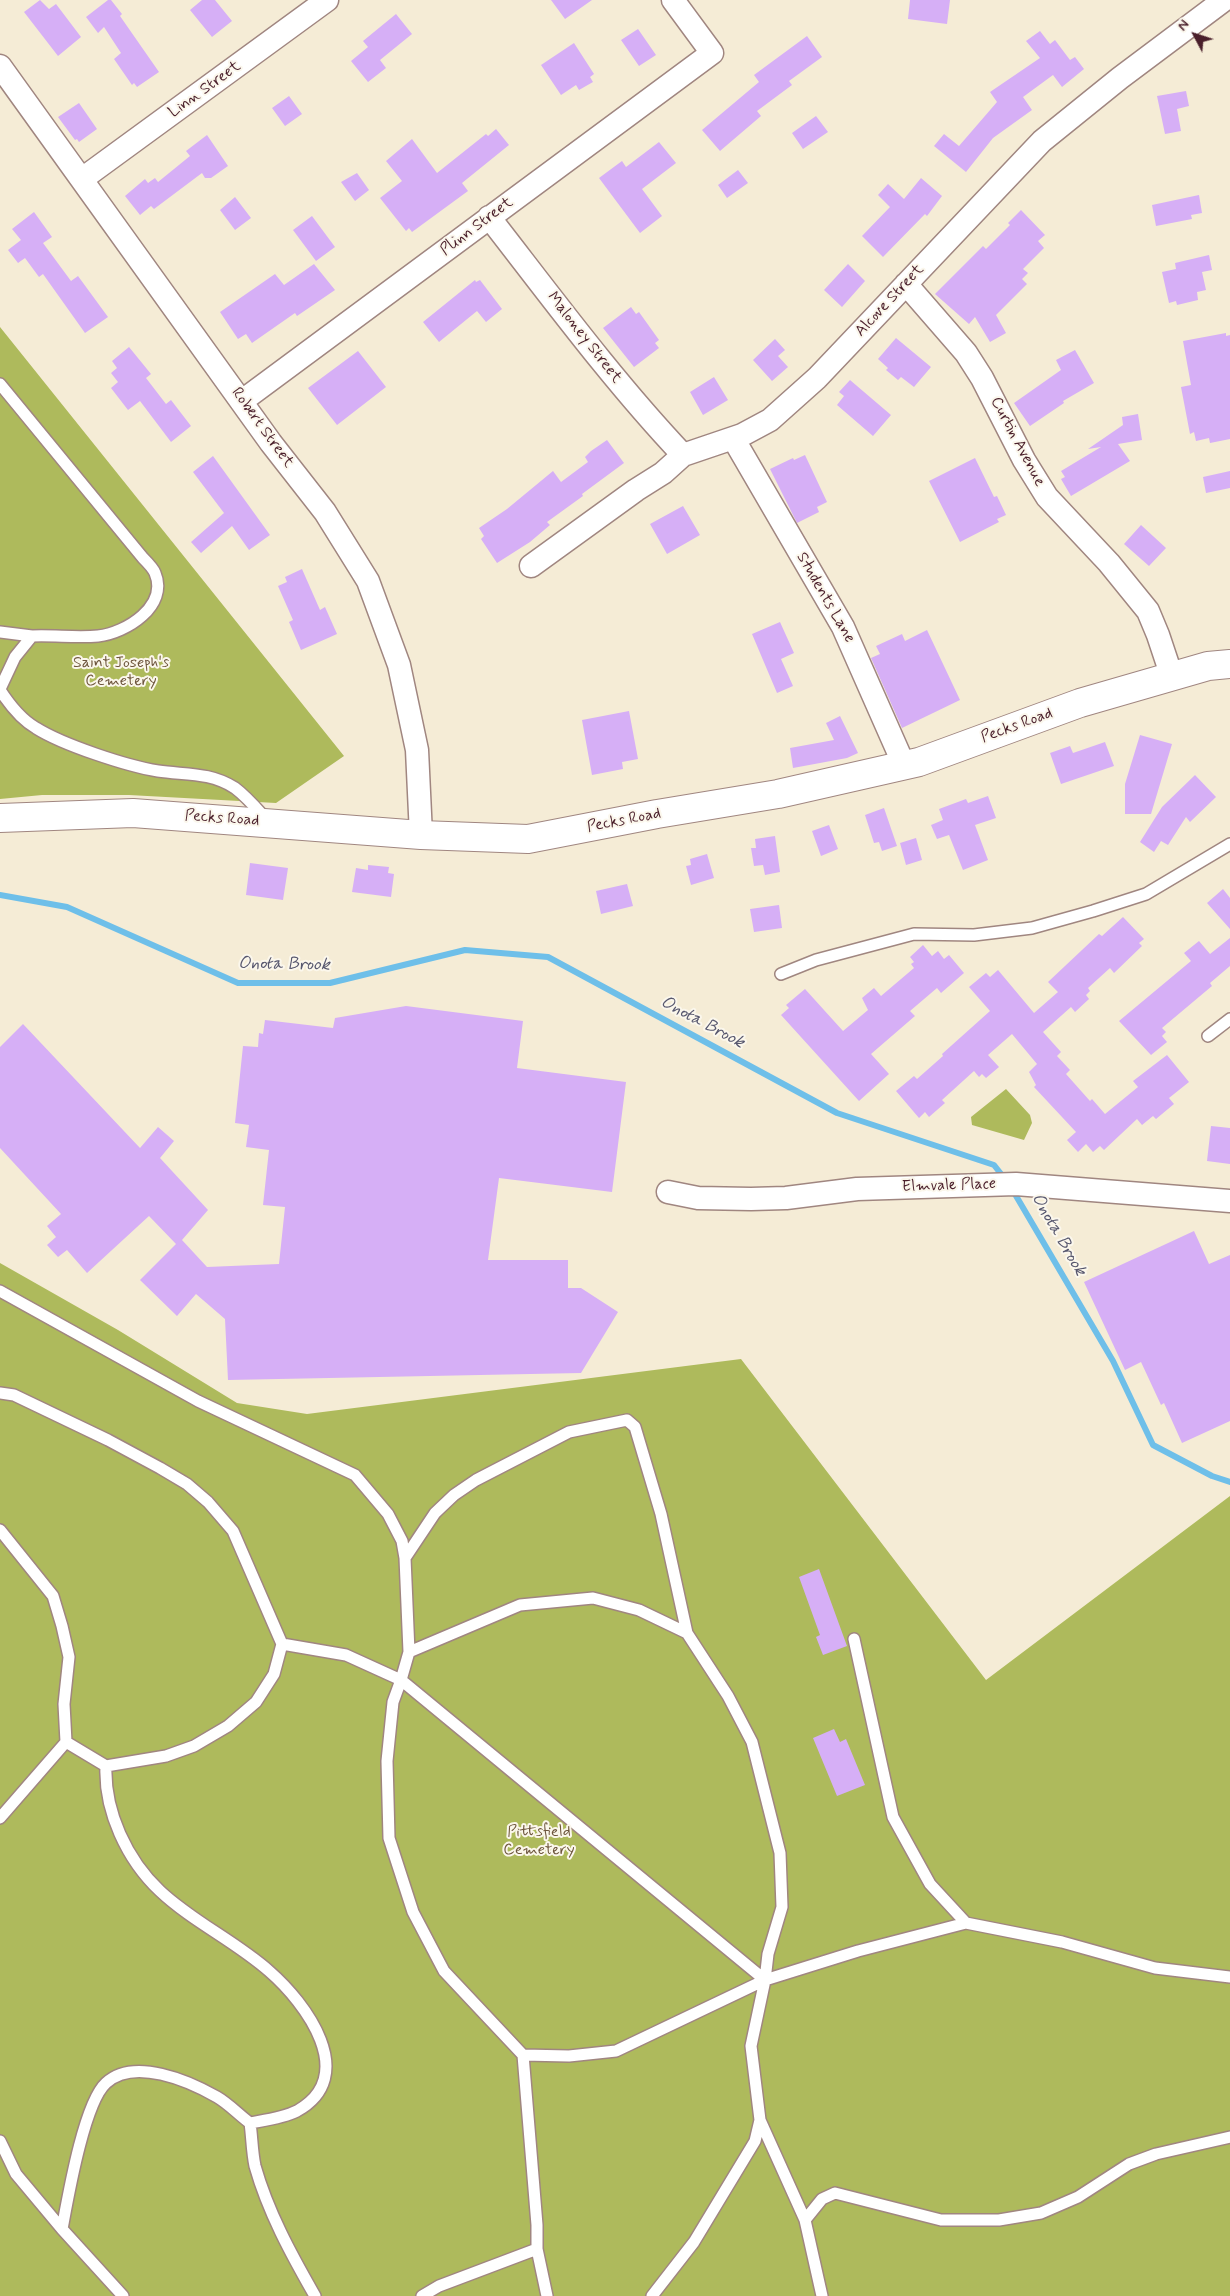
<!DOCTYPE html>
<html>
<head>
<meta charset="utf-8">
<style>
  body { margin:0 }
  #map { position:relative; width:1230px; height:2296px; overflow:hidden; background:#f5ecd6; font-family:Mynerve,sans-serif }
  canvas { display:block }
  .north { position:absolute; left:1170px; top:10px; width:50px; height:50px; -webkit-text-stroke:4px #fbf7ec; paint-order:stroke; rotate:310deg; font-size:14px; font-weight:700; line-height:20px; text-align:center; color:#4a1f2b }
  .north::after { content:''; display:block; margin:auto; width:18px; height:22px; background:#4a1f2b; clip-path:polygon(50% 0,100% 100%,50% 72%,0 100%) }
</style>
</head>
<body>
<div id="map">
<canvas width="1230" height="2296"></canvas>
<div class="north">N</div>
</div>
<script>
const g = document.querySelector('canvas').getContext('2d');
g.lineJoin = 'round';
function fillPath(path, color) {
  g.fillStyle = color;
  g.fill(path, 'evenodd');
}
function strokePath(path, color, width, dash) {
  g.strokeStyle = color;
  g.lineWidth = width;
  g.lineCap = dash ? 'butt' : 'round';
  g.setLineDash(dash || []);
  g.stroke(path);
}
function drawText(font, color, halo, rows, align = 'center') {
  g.font = font + ' Mynerve,sans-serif';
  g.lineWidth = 4;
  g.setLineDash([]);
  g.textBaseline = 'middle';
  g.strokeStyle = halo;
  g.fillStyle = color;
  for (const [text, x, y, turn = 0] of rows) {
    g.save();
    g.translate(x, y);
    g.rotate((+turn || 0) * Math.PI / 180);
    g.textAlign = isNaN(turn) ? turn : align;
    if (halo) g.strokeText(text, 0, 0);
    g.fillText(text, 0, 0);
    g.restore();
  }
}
const green = new Path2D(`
  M0,327L344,756L276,803L129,795H42L0,799Z
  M1006,1089L1030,1115L1032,1123L1024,1140L972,1125L971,1117Z
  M0,1263L118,1330L237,1403L307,1414L741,1359L986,1680L1230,1496V2296H0Z`);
const stream = new Path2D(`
  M0,895L67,907L238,983H330L465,950L548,957L837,1113L994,1165L1005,1179
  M1012,1189L1113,1361L1153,1445L1212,1476L1230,1482`);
const building = new Path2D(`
  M40,0L49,9L56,4L81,37L58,56L24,12Z
  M108,0H111L122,14L120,16L159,72L137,87L134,83L132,85L114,59L121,53L104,27L98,33L86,17Z
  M202,0H215L232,21L212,37L190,10Z
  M551,0H592L565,19Z
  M910,0H950L947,24L908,19Z
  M396,14L412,34L380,60L386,68L368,82L351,61L368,47L363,41Z
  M638,29L656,55L639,66L621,40Z
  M1040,31L1050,44L1055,40L1070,60L1075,57L1084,69L1062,87L1053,75L1023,97L1032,110L993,138L966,172L934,146L944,134L959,146L997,102L990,92L1040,58L1026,41Z
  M807,36L822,57L789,81L792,85L757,111L761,116L720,151L702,130L759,82L754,75Z
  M574,43L594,74L590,77L593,82L579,90L576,85L561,95L541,65Z
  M1186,91L1189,106L1177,109L1181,131L1165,134L1157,96Z
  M289,96L302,114L285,126L272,108Z
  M79,103L97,129L79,142L77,139L75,140L58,117Z
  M816,116L828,132L803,149L792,133Z
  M496,129L509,145L462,183L468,191L412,232L409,228L406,231L380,198L402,181L386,161L412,139L437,173L486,134L488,136Z
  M207,135L228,166L211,178H205L202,173L154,209L151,206L140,215L125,196L145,179L148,183L155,178L158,182L190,156L186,151Z
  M659,142L676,163L642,189L662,216L640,233L599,178L622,161L626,167Z
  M738,170L748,183L727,198L718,185Z
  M357,173L369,190L355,201L341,182Z
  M921,178L942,196L927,216L925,214L883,257L862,236L890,207L878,195L888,184L904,199Z
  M1199,195L1202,213L1191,215L1192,219L1156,226L1152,205Z
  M235,197L251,218L235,230L220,210Z
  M1021,210L1045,235L1038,241L1044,248L1023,269L1028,273L1022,279L1027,284L996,315L1006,333L990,342L975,317L969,324L935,294L983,246L986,249L1010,225L1008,223Z
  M34,212L52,237L43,243L71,281L78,276L108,317L85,333L43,274L39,277L25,258L18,263L8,250L21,240L12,229Z
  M312,216L335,247L316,261L293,230Z
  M1209,255L1212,270L1202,272L1206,290L1197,292L1198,300L1177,305L1176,301L1169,303L1162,272L1176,269L1175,263Z
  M314,264L335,290L297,316L295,313L252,343L246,334L238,339L220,312L275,274L284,285Z
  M848,264L865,281L842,307L824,290Z
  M475,280L476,282L480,280L502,309L486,322L477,311L439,342L423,322Z
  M631,307L636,314L639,312L659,340L655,343L659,348L634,367L603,328Z
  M1226,333V336L1230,335V439L1210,443L1209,438L1196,441L1194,432L1190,434L1181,387L1191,385L1183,341Z
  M896,338L931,367L914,387L901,377L898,380L886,370L888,368L878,359Z
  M775,339L785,350L778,356L788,367L772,381L753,360Z
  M129,347L151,374L146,378L166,404L171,400L191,426L171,442L140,401L128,410L111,388L118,382L111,373L117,368L112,361Z
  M1075,350L1094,383L1063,401L1064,403L1030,426L1014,403L1061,370L1056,360Z
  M358,351L386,387L337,425L308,388Z
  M714,377L728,400L703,415L690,392Z
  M850,380L891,415L873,436L837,405L844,396L839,392Z
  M1138,414L1142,440L1118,444L1130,461L1071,496L1061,479L1065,477L1061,471L1101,447L1088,449L1123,425L1122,417Z
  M607,440L624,463L582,494L583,496L547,522L550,525L530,542L497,563L481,539L484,536L479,528L507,509L553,471L561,482L588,462L585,457L591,451Z
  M805,455L827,502L817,507L819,512L797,523L770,469L793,458L794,460Z
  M213,456L270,535L249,550L232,526L201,553L191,542L224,513L193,472Z
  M975,458L994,497L997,496L1006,515L997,519L999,522L960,542L929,481Z
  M1230,471V488L1206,493L1203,477Z
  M683,506L700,535L667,554L650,524Z
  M1141,525L1166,548L1149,566L1124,544Z
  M302,569L320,610L325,607L337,634L301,650L289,622L293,620L278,586L287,582L285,577Z
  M780,622L794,653L781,659L793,686L777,693L752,634Z
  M927,630L960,700L902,728L871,658L880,654L876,646L902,634L905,641Z
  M629,711L638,759L622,762L623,769L592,775L582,720Z
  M840,716L858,753L847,758L793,768L790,748L834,740L826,723Z
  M1140,735L1172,744L1151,814H1125V784Z
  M1105,742L1114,766L1061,784L1050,753L1070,746L1073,753Z
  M1195,775L1216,797L1190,822L1186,817L1168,845L1161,841L1154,852L1140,842L1162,807Z
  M988,796L996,818L975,825L988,860L963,870L949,835L937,839L931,825L943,820L939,809L966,799L968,803Z
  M884,808L897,846L882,851L879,842L874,843L865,815Z
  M829,825L838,849L821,856L812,831Z
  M775,836L780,872L765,875L763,865L754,866L751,848H756L755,839Z
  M916,838L922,860L906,865L900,843Z
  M707,854L714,878L691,885L686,866L691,865L690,859Z
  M250,863L288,868L283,900L246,895Z
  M368,865L389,867L388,873L394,874L391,897L352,892L356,868L368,870Z
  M627,884L633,906L601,914L596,891Z
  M1223,889L1230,898V929L1207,903Z
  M779,905L782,928L754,932L750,909Z
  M1123,917L1144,939L1139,943L1142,946L1114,973L1110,968L1088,988L1090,991L1086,995L1089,999L1075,1012L1071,1007L1043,1032L1061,1052L1057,1056L1070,1070L1066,1074L1090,1101L1092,1099L1105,1114L1138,1087L1133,1081L1167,1055L1189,1082L1169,1098L1174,1104L1156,1119L1153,1116L1142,1125L1137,1119L1104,1150L1100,1146L1093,1152L1086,1144L1078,1152L1067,1140L1076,1132L1034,1087L1036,1085L1029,1072L1037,1064L1012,1034L988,1055L999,1067L986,1078L982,1074L979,1077L974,1071L942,1100L945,1103L929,1117L925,1112L919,1118L896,1091L914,1076L917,1079L943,1056L942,1054L990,1011L969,987L986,973L990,977L998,970L1034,1013L1058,992L1048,982L1099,934L1102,936Z
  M1230,938V966L1210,983L1212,986L1162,1028L1166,1032L1162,1036L1167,1042L1151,1055L1119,1021L1191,961L1184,953L1199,941L1210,954Z
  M923,945L932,956L938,951L944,959L949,955L964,973L941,993L937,988L910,1011L915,1016L871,1054L889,1074L859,1101L781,1015L789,1008L786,1005L805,989L843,1031L868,1010L862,998L874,988L881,996L914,968L911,964L914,962L910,957Z
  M406,1006L523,1021L517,1068L626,1082L612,1192L499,1178L488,1260H568V1288H581L618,1312L581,1373L228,1380L225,1319L196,1294L177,1316L140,1280L176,1244L149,1216L87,1273L67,1250L58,1257L47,1245L56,1237L47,1226L61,1214L0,1148V1047L23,1024L140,1148L158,1127L174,1141L160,1158L208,1210L182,1240L207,1267L279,1264L285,1207L263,1205L269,1150L246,1147L249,1125L235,1123L243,1046L258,1047L259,1033L263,1034L265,1020L333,1028L335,1018Z
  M1211,1126L1230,1128V1164L1207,1161Z
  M1194,1231L1209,1264L1230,1255V1421L1182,1443L1164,1403L1161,1405L1141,1362L1125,1370L1084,1282Z
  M819,1569L847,1646L823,1655L816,1637L820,1635L799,1577Z
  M834,1729L840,1742L846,1739L865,1785L837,1796L813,1738Z`);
const lane = new Path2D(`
  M0,384L143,558C147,562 153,568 155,573C169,606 126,633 98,636C77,638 54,635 32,636
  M0,632L32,636L15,657L0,689
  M0,690C9,704 22,720 36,728C63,745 127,766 158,771C186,775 210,772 235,788C247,797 257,809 267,820
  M781,974L816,960L914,934L974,935L1032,928L1093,911L1146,894L1230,844
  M1208,1036L1230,1019
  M0,1291L198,1401L355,1475L388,1514L402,1541L405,1558L409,1652
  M0,1393L14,1395L108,1440L160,1468L187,1484L208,1502L233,1531L282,1644L274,1674L256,1702L228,1726L194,1746L166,1756L106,1766L66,1742L0,1818
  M0,1530L53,1596L62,1626L69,1657L64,1704L66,1742
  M405,1558L435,1513L454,1495L476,1480L569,1432L627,1420L635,1427L661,1514L687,1633L639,1610L593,1598L520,1605L409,1652L401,1680L765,1980L768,1954L782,1907L780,1853L752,1742L728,1696L687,1633
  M854,1639L893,1817L930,1884L966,1923
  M282,1644L346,1655L401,1680L393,1702L387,1761L389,1838L413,1912L444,1971L523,2055L569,2056L616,2051L765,1980L751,2046L760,2120L805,2220L822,2296
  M106,1766C104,1811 127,1860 160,1891C193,1922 235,1941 269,1971C306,2003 360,2076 297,2111C283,2118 266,2120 250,2123C252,2137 252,2152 255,2166C268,2212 291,2254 315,2296
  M765,1980L858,1951L966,1923L1062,1942L1155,1968L1230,1977
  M523,2055L537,2225V2249L547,2296
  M0,2141L16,2174L62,2229L123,2296
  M805,2220L822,2199L835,2193L941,2220H999L1041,2213L1078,2197L1129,2164L1156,2154L1230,2137
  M62,2229C68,2197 84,2103 106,2083C134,2057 189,2081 217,2097C229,2104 239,2115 250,2123
  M422,2296L439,2286L537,2249
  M652,2296L694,2242L755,2141L760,2120`);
const street = new Path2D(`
  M0,66L271,443L325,512L368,581L399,665L417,750L421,835
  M82,179L327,0
  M489,217C552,298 613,381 683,455
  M906,284L966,353L982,378L1024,460L1047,497L1109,563L1148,611L1158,635L1172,677
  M242,401L712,53L673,0
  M733,438L843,627L904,765
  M531,566L636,490L663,473L683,455L742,435L770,420L817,378L1042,141L1120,78L1224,0
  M668,1192L698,1198L751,1199L786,1198L857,1189L1016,1184L1230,1201`);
const secondary = new Path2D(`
  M0,818L133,813L421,835L528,839L657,814L778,794L919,762L1080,703L1208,666L1230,664`);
const streetNames = [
  ["Linn Street",205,90,-36],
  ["Plinn Street",477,227,-37],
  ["Alcove Street",890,301,-47],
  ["Maloney Street",584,338,52],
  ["Robert Street",262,428,54],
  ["Curtin Avenue",1017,442,62],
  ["Students Lane",825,598,60],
  ["Pecks Road",1017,726,-20],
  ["Pecks Road",222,819,4],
  ["Pecks Road",624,821,-11],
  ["Elmvale Place",949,1186,-2]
];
const parkNames = [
  ["Saint Joseph's",121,664],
  ["Cemetery",121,682],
  ["Pittsfield",539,1833],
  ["Cemetery",539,1851]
];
const waterNames = [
  ["Onota Brook",284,965,1],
  ["Onota Brook",702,1023,28],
  ["Onota Brook",1058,1235,60]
];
fillPath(green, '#aeba5c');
strokePath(stream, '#6ebfe9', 6);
fillPath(building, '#d6aff6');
strokePath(lane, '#a08680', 14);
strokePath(street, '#a08680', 25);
strokePath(secondary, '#a08680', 30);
strokePath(lane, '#fff', 11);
strokePath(street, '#fff', 22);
strokePath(secondary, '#fff', 28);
drawText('16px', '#4a1f2b', '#fbf7ec', streetNames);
drawText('16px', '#6d553c', '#fbf7ec', parkNames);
drawText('italic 18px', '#57576e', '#fbf7ec', waterNames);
</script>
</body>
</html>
